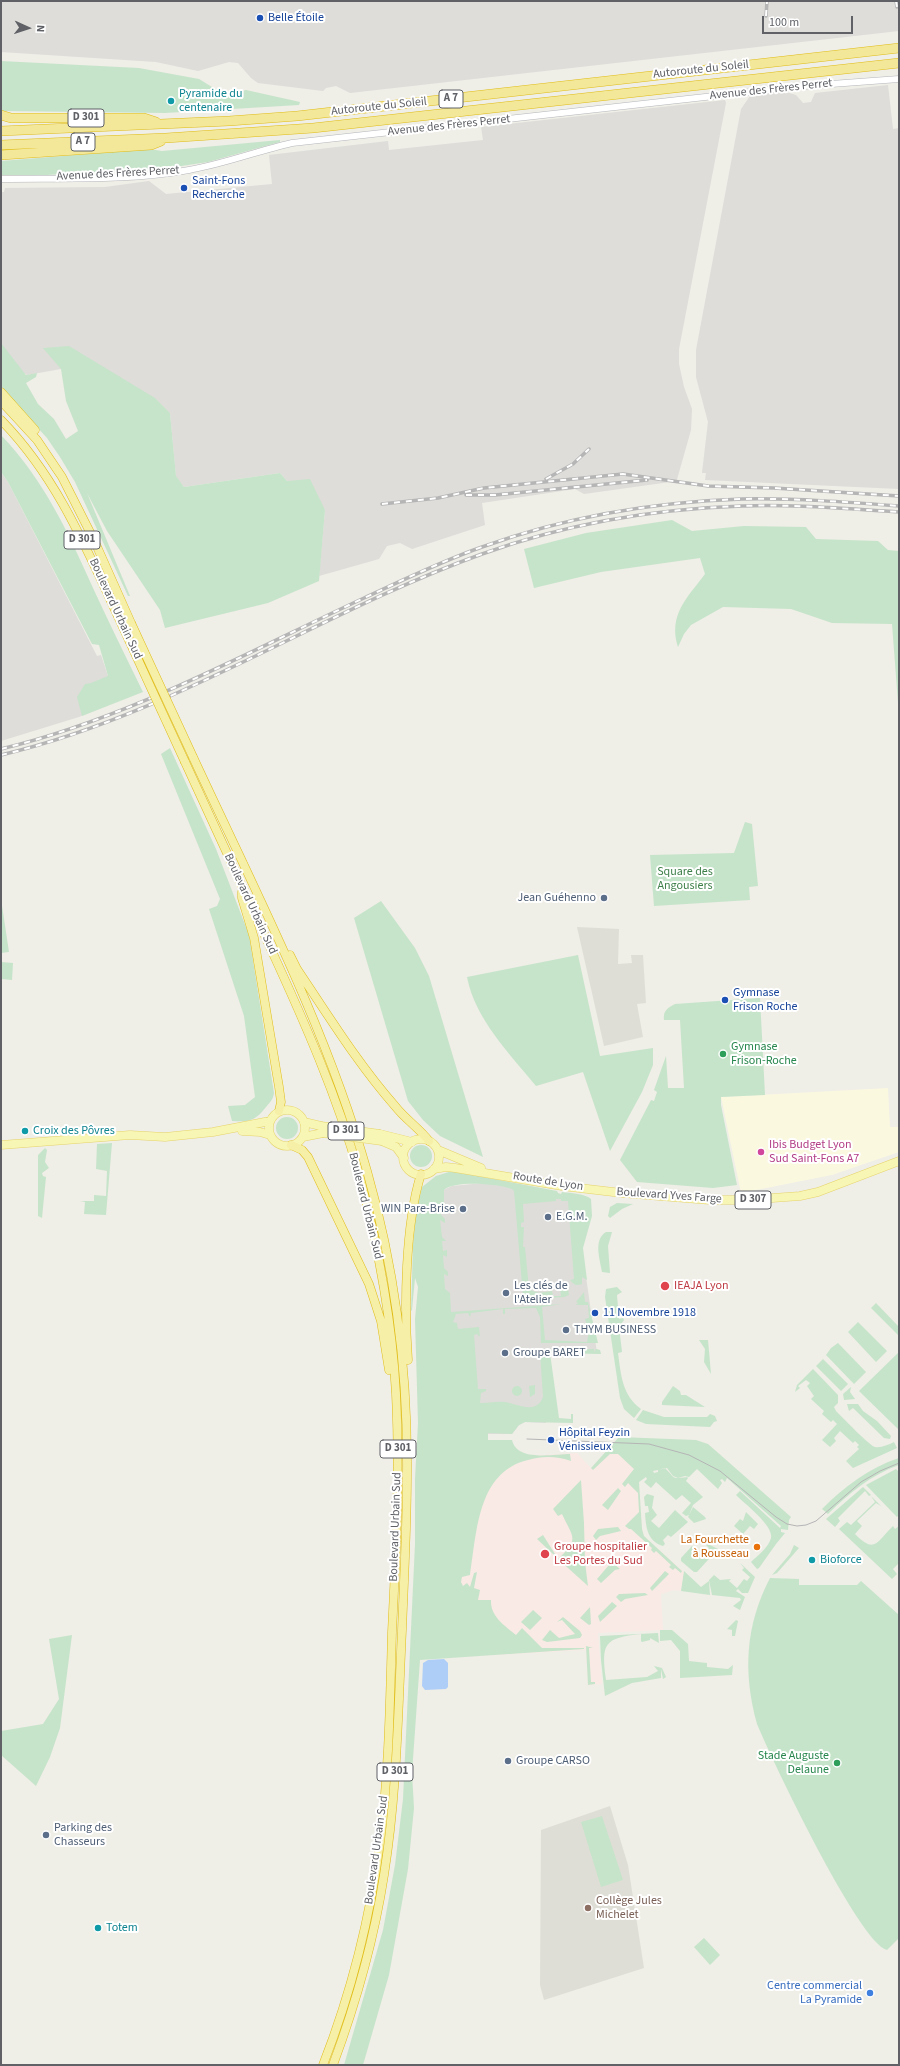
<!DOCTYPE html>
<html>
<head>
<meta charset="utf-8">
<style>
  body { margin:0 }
  #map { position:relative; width:900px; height:2066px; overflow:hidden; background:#efeee7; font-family:"Source Sans 3",sans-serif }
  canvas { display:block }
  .frame { position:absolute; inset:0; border:2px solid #5f6166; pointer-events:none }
  .north { position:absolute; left:8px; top:8px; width:40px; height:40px; -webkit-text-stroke:3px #fff; paint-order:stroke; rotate:93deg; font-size:11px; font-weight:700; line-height:16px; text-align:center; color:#5f6166 }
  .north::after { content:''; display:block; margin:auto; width:14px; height:18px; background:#5f6166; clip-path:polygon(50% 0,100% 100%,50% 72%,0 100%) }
  .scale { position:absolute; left:762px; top:16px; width:91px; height:18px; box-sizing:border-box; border:2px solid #5f6166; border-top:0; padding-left:5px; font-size:12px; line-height:14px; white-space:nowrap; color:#5f6166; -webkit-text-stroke:3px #fff; paint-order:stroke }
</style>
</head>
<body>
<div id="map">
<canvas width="900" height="2066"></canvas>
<div class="frame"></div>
<div class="north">N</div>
<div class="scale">100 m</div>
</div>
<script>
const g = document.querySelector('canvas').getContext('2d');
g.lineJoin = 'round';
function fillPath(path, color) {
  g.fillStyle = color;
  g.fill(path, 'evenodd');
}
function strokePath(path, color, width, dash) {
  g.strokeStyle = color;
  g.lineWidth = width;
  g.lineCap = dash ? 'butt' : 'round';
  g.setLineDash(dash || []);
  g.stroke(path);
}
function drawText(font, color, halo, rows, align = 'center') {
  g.font = font + ' "Source Sans 3",sans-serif';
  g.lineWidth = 4;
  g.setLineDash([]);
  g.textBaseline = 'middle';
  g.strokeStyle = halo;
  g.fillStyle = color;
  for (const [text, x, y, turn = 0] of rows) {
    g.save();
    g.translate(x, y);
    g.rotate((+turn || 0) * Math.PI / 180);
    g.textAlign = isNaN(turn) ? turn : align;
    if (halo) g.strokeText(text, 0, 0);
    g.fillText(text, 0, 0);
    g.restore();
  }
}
const commercial = new Path2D(`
  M888,1088L890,1127H899V1152L832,1175L741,1193L721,1097Z`);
const industrial = new Path2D(`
  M1,1H899V31L350,93L336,86L326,88L323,91L258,83L251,78L238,63L229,62L198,71L156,62L1,52Z
  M888,85L893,129L899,128V489L705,480L706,473H702L708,422L696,377V350L741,109L750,96L786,92L796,95L803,103L811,102L815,93Z
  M725,100L726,103L679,349V364L684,387L692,409L691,430L676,483L670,482L584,494L575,489L482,503L485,525L412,549L400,543L387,546L379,559L319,576L325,510L287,481L280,473L184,487L176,477L170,413L61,369L27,375L1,357V192H4L5,188L105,187L149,181L166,194L272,184L269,155L388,141L389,150L483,140L481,127Z
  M1,472L8,482L97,656L101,655L108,676L120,700L79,717L1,741Z
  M484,1183L572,1198L577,1277H586L597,1353L543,1352L546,1423L525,1422L519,1425L512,1434H488V1440H512L470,1443L437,1335L440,1197L441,1191L452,1186Z`);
const education = new Path2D(`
  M577,927L619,929L618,964L632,963L631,955H643L646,1003L637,1004L643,1037L604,1046Z
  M610,1806L628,1865L644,1968L544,2000L540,1985L541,1830Z`);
const medical = new Path2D(`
  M637,1450L642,1529L644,1536L684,1572L681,1591L674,1590L661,1594L663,1630L598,1633L602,1684L588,1685L586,1650L420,1659L433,1462L577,1453L591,1468L606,1452Z`);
const green = new Path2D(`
  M1,61L139,68L199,79L225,95L246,90L300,102L299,105L165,113L1,111Z
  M280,140V142L208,162L175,167L47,175H1V161L149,149L162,151Z
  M1,343L26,375L37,373L36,377L26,383L38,404L54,419L66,439L78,431L66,401L61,369L43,348L69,346L155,398L170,413L176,476L184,487L280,473L287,481L310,479L325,510L319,581L268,603L165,628L160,610L107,531L87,493L130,596H128L75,482L60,457L47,438L1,388Z
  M1,435C44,480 68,532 93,588C109,623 126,657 143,692L82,716L77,697L85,684L91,683L108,676L99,645L92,644L8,482L1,472Z
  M672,520L692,531L744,526L806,527L816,539L878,541L888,550L899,551V716L892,624L832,623L791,609L723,607L691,625L684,634L678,647C668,615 687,598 705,574L700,558L601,572L534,588L524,549L586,533Z
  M170,748L216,849L249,935L274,1093C273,1100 270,1102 266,1107C255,1121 250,1122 232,1121L228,1106L245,1105L255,1097L244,1016L209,909L217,906L220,899L161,754Z
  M745,822L752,824L758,886L749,887L750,900L654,906L650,855L734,853Z
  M1,899L9,952L1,953Z
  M381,901L415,948L429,976L483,1157L440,1136L423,1120L408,1101L354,918Z
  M578,955L600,1056L653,1048V1065L642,1092L610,1151L583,1072L536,1086C510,1054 475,1019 467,977Z
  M1,962L13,963L12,980L1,979Z
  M760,998L765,1095L721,1097V1105L737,1185L713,1188L637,1182L620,1160L651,1100L654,1101L657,1092L654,1090L666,1056L668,1088H684L680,1020H664C663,1011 667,1008 675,1004Z
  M276 1128a11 11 0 1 1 22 0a11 11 0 1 1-22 0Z
  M112,1143L106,1215L84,1214L85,1202L80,1201H94V1195L106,1196L107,1171L96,1169L97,1144Z
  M410 1156a11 11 0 1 1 22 0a11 11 0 1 1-22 0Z
  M45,1148L47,1150L45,1162L49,1168L42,1173L43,1176L46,1177L42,1218L38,1216V1155Z
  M452,1171L557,1191L558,1193L561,1194L562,1192C570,1193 586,1194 591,1199L592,1216L583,1248L587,1280L582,1277V1284C576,1286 574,1285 570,1280L574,1279L568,1201H561V1199H556V1201L523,1204L524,1222L521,1223V1227H524L523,1247H525L529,1288L530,1290L539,1293L552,1291L553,1296H561L560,1288L568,1289L569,1295L564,1297L531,1299L523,1296L514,1191L512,1189C498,1184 455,1180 444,1190V1206L442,1204L441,1215L445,1219V1223L440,1220L442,1237L446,1241H442L443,1251L447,1250V1257L443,1255L444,1268L448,1272V1276L444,1274L445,1289L450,1293L451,1312L562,1304L542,1307L545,1340L587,1342L589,1332L585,1319L589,1318L588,1305H576L578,1303L576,1302L584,1292L585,1302H588L598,1343H541L540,1317L536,1308L505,1309V1314H503V1309L471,1313L470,1317L468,1313L456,1314L453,1322L457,1323L458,1329L479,1327L480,1337L477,1334L474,1335L478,1389H486V1391L481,1393L480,1403C488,1403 497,1401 505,1402C518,1404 536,1415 543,1397L540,1353L542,1350L594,1349V1352L596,1349L600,1350L601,1354L550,1353L559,1418L571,1419V1414H573V1423L525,1422L519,1425L512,1434L488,1433V1440H512C517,1462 553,1454 570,1454L571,1461C557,1456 542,1456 528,1460C477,1472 477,1533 470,1575L462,1577L461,1582L463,1586L467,1583L470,1587L474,1573L477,1572L474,1588L480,1590L478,1600H491C490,1616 505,1626 516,1635L522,1628L542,1648H584V1649L420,1660L412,1773L414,1808L408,1869L389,1975L363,2065H344L383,1930L395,1865L403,1799L415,1544V1479L418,1423L415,1319L418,1287L415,1278L412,1310L411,1311L413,1245L416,1212L422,1187L436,1176Z
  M617,1203L633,1204L622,1209L610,1218L608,1216L610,1207Z
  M606,1232H612L608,1246L610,1273L602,1272C600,1259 593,1240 606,1232Z
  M617,1287L622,1292L617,1295L619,1319L623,1318L624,1320L619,1327L622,1352L618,1353C621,1375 622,1395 641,1409L634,1418L624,1409L620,1398L605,1297L606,1289Z
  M876,1303L899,1327V1336L871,1308Z
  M858,1322L887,1351L876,1362L848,1332Z
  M699,1340H708L711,1374L704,1362L705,1349Z
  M838,1343L866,1372L854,1384L826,1355L831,1348Z
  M899,1352V1430L859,1391Z
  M823,1359L848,1384L841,1391L816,1366Z
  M813,1369L838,1395V1403L834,1407L836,1411C842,1417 870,1446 875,1447C881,1448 888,1445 894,1442L897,1448L853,1468L846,1461L859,1449L857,1447L859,1445L855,1441L853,1443L840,1431L834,1438L836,1441L830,1447L822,1440L837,1424L833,1420L831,1422L822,1414L824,1411L811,1399L814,1396L807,1386L810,1383L806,1380L798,1386L800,1388L795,1392L797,1385Z
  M535,1385V1394L530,1397L529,1386Z
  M673,1386L680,1391L681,1395H686L705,1407L662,1405V1402Z
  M512 1391a5 5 0 1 1 10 0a5 5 0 1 1-10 0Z
  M851,1387L850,1392L855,1399L844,1400L843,1394Z
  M847,1404H858L863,1411L877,1421L891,1436L890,1439L884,1438L853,1408L849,1411Z
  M643,1410L664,1417H707L710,1414L715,1416L717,1421L714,1422L710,1427L646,1424L636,1420Z
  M619,1437L696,1440L708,1444L791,1517L789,1520L788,1530L781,1529V1532L785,1533L776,1544L759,1568L757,1569L751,1562C757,1556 769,1547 771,1538C774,1526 744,1503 736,1495L740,1491L780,1528L781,1526L727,1478L725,1482L722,1479L720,1480L722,1483L718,1489L697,1469L689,1477L685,1476L678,1478L673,1476L667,1468L653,1471L654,1473L658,1472V1470L665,1468C676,1479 671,1479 687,1477L688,1478L686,1481L703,1497L693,1505L689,1515L686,1516L682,1513L691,1503L682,1495L676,1500L656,1482L651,1488L644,1482L647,1479L646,1477L639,1482L642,1529L644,1536L682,1571L681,1573L675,1568L673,1570L669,1567L671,1565L656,1551L654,1553L651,1550L652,1548L631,1529H629L625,1526L639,1512L638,1493L628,1483L625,1487L622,1484L634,1469L618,1454H610L593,1470L591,1468Z
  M899,1458V1465C871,1475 849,1493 828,1514L822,1509C845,1486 869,1468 899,1458Z
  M896,1469L899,1472V1515L897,1517L866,1485Z
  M581,1480L584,1523L585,1562L588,1586L558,1559C580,1539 573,1538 562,1514L558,1516L553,1509Z
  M863,1487L871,1495L869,1496L865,1491L838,1518L840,1521L835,1527L826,1519Z
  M618,1488L621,1491L608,1510L602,1505Z
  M647,1494L654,1496L652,1508L657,1515L651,1521L659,1528L675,1510L688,1522L671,1537L668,1535L663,1540L665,1544L663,1546C647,1541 646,1527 645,1513L649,1512L648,1506H645L644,1497Z
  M871,1496L881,1506L876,1503L857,1521L862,1526L855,1534C875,1554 876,1543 893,1526L895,1529L899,1526V1563L893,1569L897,1574L892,1579L839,1529L847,1522L851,1525L875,1502Z
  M693,1507L705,1517L706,1519L694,1523L688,1517Z
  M746,1512L758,1524L754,1529L750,1526L743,1534L734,1526L740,1519L743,1521Z
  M618,1527L621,1531L600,1536L596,1540L593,1536L598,1529Z
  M543,1535L555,1554L554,1555L537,1539Z
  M708,1544L718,1549L697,1572H694L681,1561V1558L692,1546L703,1555L709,1548L706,1545Z
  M794,1545L799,1548L777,1573L772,1575L790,1554Z
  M740,1563L755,1577L748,1593H742L738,1589L736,1591L745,1597L740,1610L733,1606L741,1600L740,1598L712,1595L709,1580L714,1575L720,1580L731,1579L729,1581L737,1588L744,1579L747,1581L750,1577L742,1570L744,1568Z
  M614,1564L620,1569L615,1570L601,1583L597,1579L609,1565Z
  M665,1571L669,1574L652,1591L650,1588Z
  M684,1571L701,1587L709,1581L710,1595L681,1591Z
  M770,1578L799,1579V1585H857L861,1581L899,1615V1938L887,1950C859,1943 771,1758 757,1724C743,1673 745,1626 770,1578Z
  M645,1593L648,1595L625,1599L621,1602L616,1597L619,1594Z
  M612,1602L617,1606L600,1622L598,1616Z
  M590,1607L591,1624L589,1625L580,1618Z
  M533,1610L542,1618L530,1630L521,1622Z
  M563,1617L580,1631L582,1635L580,1638L547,1642L542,1640L550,1630L559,1638L575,1634L562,1620L557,1622Z
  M736,1620L738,1621L735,1636H732V1630L727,1629Z
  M660,1630H672L688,1644L689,1661L707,1663V1667L728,1669L733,1665L732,1675L680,1678V1651L671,1640L660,1641Z
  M658,1633L659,1643L650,1638V1640L642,1642L641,1641V1634C604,1638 601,1643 606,1680L647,1677L658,1671L654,1666L662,1668L666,1677L663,1679L661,1669V1678L632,1683L605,1696L601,1660L600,1636Z
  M72,1635L60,1728L50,1757L36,1786L1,1755V1731L43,1724L59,1699L49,1639Z
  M586,1646L593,1648H589L591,1682H595V1684L588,1685Z
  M602,1816L623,1880L601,1887L581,1822Z
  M704,1938L720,1955L710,1965L694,1947Z`);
const water = new Path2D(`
  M444,1659L448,1663V1687L446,1689L425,1690L422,1686L423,1663L428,1660Z`);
const tertiary = new Path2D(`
  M1,179C61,178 131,181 189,170C224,164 257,151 292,143L804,86L899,79`);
const primary = new Path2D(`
  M269 1128a18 18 0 1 1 36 0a18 18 0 1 1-36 0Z
  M304,1122L321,1126
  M242,1131L260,1132L270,1135
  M380,1134L412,1142
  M303,1137L323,1133
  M403 1157a18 18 0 1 1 36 0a18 18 0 1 1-36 0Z
  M382,1141L396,1147L404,1158
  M1,1145L130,1135L165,1137L213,1132L270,1121
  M438,1150L481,1168
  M434,1169L446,1167L455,1168L562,1186L622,1193L710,1200H745L800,1196L818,1192L899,1161`);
const trunk = new Path2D(`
  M1,392L35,430
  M1,401L37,440L62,477L94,540L131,623
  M1,420C58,478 88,552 122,625
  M193,757C256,893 326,1027 367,1171C395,1269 408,1372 407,1474C407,1526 404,1578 402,1630C398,1712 397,1794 384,1875C374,1940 356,2003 333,2065
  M185,762C213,823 242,885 270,947C304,1021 337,1095 359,1174C378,1246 392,1320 396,1394C400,1474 396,1553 392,1632C390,1702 389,1772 380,1842C370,1919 351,1993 323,2065
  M242,892V898L254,938L279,1087L281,1102L279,1111
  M290,955L297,969C328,1015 358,1064 395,1106C405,1119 419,1128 429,1141
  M291,1145L302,1150L308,1157L369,1284L381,1321L389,1370
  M408,1360C404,1307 405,1225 421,1174`);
const motorway = new Path2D(`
  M1,115L11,118H144L156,122
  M1,131L229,121L297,116L899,48
  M1,145L166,138L313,128L899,63
  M1,155L151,145L161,141`);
const tram = new Path2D(`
  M527,1439L649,1444L689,1455L720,1471L776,1517L787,1524L797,1526L806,1525L816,1521L861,1482L880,1471L899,1463`);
const rail = new Path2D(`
  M896,1L897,7
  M766,16L767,1
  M546,479L573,464L589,449
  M466,495H495L647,480
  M382,504L438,498L484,488L623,474L708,486L774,488L899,496
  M1,749C129,718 246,653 364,598C403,580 442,561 482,547C565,517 654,502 742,499C795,498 847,502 899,506
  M1,755C172,715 318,613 482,554C565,524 654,509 742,506C795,504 847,509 899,512`);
const primaryBridge = new Path2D(`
  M321,1126L380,1134
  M323,1133L382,1141`);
const trunkBridge = new Path2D(`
  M131,623L193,757
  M122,625L185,762`);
const markers = [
  [260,18,4,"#1a4fb4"],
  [171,101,4,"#0f9aa8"],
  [184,188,4,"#1a4fb4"],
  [604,898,4,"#5c6f8a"],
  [725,1000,4,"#1a4fb4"],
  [723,1054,4,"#2e9e5b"],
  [25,1131,4,"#0f9aa8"],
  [761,1152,4,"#d1479c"],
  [463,1209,4,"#5c6f8a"],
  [548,1217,4,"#5c6f8a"],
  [665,1286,5,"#e0444e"],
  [506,1293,4,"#5c6f8a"],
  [595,1313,4,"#1a4fb4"],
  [566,1330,4,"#5c6f8a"],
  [505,1353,4,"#5c6f8a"],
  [551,1440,4,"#1a4fb4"],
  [757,1547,4,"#e8710a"],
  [545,1554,5,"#e0444e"],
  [812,1560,4,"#0f9aa8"],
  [508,1761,4,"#5c6f8a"],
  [837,1763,4,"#2e9e5b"],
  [46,1835,4,"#5c6f8a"],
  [588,1908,4,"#8d6e63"],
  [98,1928,4,"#0f9aa8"],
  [870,1993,4,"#3f7fe0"]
];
const shields = [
  [451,99,24],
  [86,118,36],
  [83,142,24],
  [82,540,36],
  [346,1131,36],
  [753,1200,36],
  [398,1449,36],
  [395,1772,36]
];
const shieldNames = [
  ["A 7",451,99],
  ["D 301",86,118],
  ["A 7",83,142],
  ["D 301",82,540],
  ["D 301",346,1131],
  ["D 307",753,1200],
  ["D 301",398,1449],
  ["D 301",395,1772]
];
const transitNames = [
  ["Belle Étoile",268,18],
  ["Saint-Fons",192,181],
  ["Recherche",192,195],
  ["Gymnase",733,993],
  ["Frison Roche",733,1007],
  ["11 Novembre 1918",603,1313],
  ["Hôpital Feyzin",559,1433],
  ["Vénissieux",559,1447]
];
const streetNames = [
  ["Autoroute du Soleil",701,70,-6],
  ["Avenue des Frères Perret",771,90,-6],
  ["Autoroute du Soleil",379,107,-6],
  ["Avenue des Frères Perret",449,126,-6],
  ["Avenue des Frères Perret",118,174,-3],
  ["Boulevard Urbain Sud",115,609,65],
  ["Boulevard Urbain Sud",250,904,65],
  ["Route de Lyon",548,1182,9],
  ["Boulevard Yves Farge",669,1196,4],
  ["Boulevard Urbain Sud",365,1206,76],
  ["Boulevard Urbain Sud",396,1527,-88],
  ["Boulevard Urbain Sud",377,1850,-82]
];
const cultureNames = [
  ["Pyramide du",179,94],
  ["centenaire",179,108],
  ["Croix des Pôvres",33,1131],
  ["Bioforce",820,1560],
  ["Totem",106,1928]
];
const parkNames = [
  ["Square des",685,872],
  ["Angousiers",685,886]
];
const serviceNames = [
  ["Jean Guéhenno",596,898,"right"],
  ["WIN Pare-Brise",455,1209,"right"],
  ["E.G.M.",556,1217],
  ["Les clés de",514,1286],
  ["l'Atelier",514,1300],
  ["THYM BUSINESS",574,1330],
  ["Groupe BARET",513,1353],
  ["Groupe CARSO",516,1761],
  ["Parking des",54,1828],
  ["Chasseurs",54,1842]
];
const leisureNames = [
  ["Gymnase",731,1047],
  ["Frison-Roche",731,1061],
  ["Stade Auguste",829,1756,"right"],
  ["Delaune",829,1770,"right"]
];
const hotelNames = [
  ["Ibis Budget Lyon",769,1145],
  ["Sud Saint-Fons A7",769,1159]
];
const healthNames = [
  ["IEAJA Lyon",674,1286],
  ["Groupe hospitalier",554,1547],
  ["Les Portes du Sud",554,1561]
];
const foodNames = [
  ["La Fourchette",749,1540],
  ["à Rousseau",749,1554]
];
const educationNames = [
  ["Collège Jules",596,1901],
  ["Michelet",596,1915]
];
const shopNames = [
  ["Centre commercial",862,1986],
  ["La Pyramide",862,2000]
];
fillPath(commercial, '#fbf8e0');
fillPath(industrial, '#deddd9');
fillPath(education, '#dfded6');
fillPath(medical, '#faeae6');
fillPath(green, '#c6e4ca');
fillPath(water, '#afcef7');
strokePath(tertiary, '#b4b6ba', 7);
strokePath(primary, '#e5d36b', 9);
strokePath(trunk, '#e0bc16', 9);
strokePath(motorway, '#e0bc16', 10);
strokePath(tertiary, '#fff', 6);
strokePath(primary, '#f8f6b4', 8);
strokePath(trunk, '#f6efa7', 8);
strokePath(motorway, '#f3e89a', 9);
strokePath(tram, '#b5b5b6', 1);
strokePath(rail, '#b5b5b6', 3.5);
strokePath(rail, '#fff', 2, [6]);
strokePath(primaryBridge, '#e5d36b', 9, []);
strokePath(trunkBridge, '#e0bc16', 9, []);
strokePath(primaryBridge, '#f8f6b4', 8);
strokePath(trunkBridge, '#f6efa7', 8);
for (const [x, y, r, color] of markers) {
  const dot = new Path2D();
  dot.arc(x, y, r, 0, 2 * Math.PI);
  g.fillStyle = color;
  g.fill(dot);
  strokePath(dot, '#fff', 1.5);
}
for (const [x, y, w] of shields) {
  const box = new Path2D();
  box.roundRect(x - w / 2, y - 9, w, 18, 3);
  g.fillStyle = '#fff';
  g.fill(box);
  strokePath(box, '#5f6166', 1);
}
drawText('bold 11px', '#5f6166', null, shieldNames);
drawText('12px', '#164399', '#fff', transitNames, 'left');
drawText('12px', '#5f6166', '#fff', streetNames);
drawText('12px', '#0d838f', '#fff', cultureNames, 'left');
drawText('12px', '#3d7f48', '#fff', parkNames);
drawText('12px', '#4e5e75', '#fff', serviceNames, 'left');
drawText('12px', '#27864d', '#fff', leisureNames, 'left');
drawText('12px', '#b23c85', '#fff', hotelNames, 'left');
drawText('12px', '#be3a42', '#fff', healthNames, 'left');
drawText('12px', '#c56008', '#fff', foodNames, 'right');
drawText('12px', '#785e54', '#fff', educationNames, 'left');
drawText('12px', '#366cbe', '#fff', shopNames, 'right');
</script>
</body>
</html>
